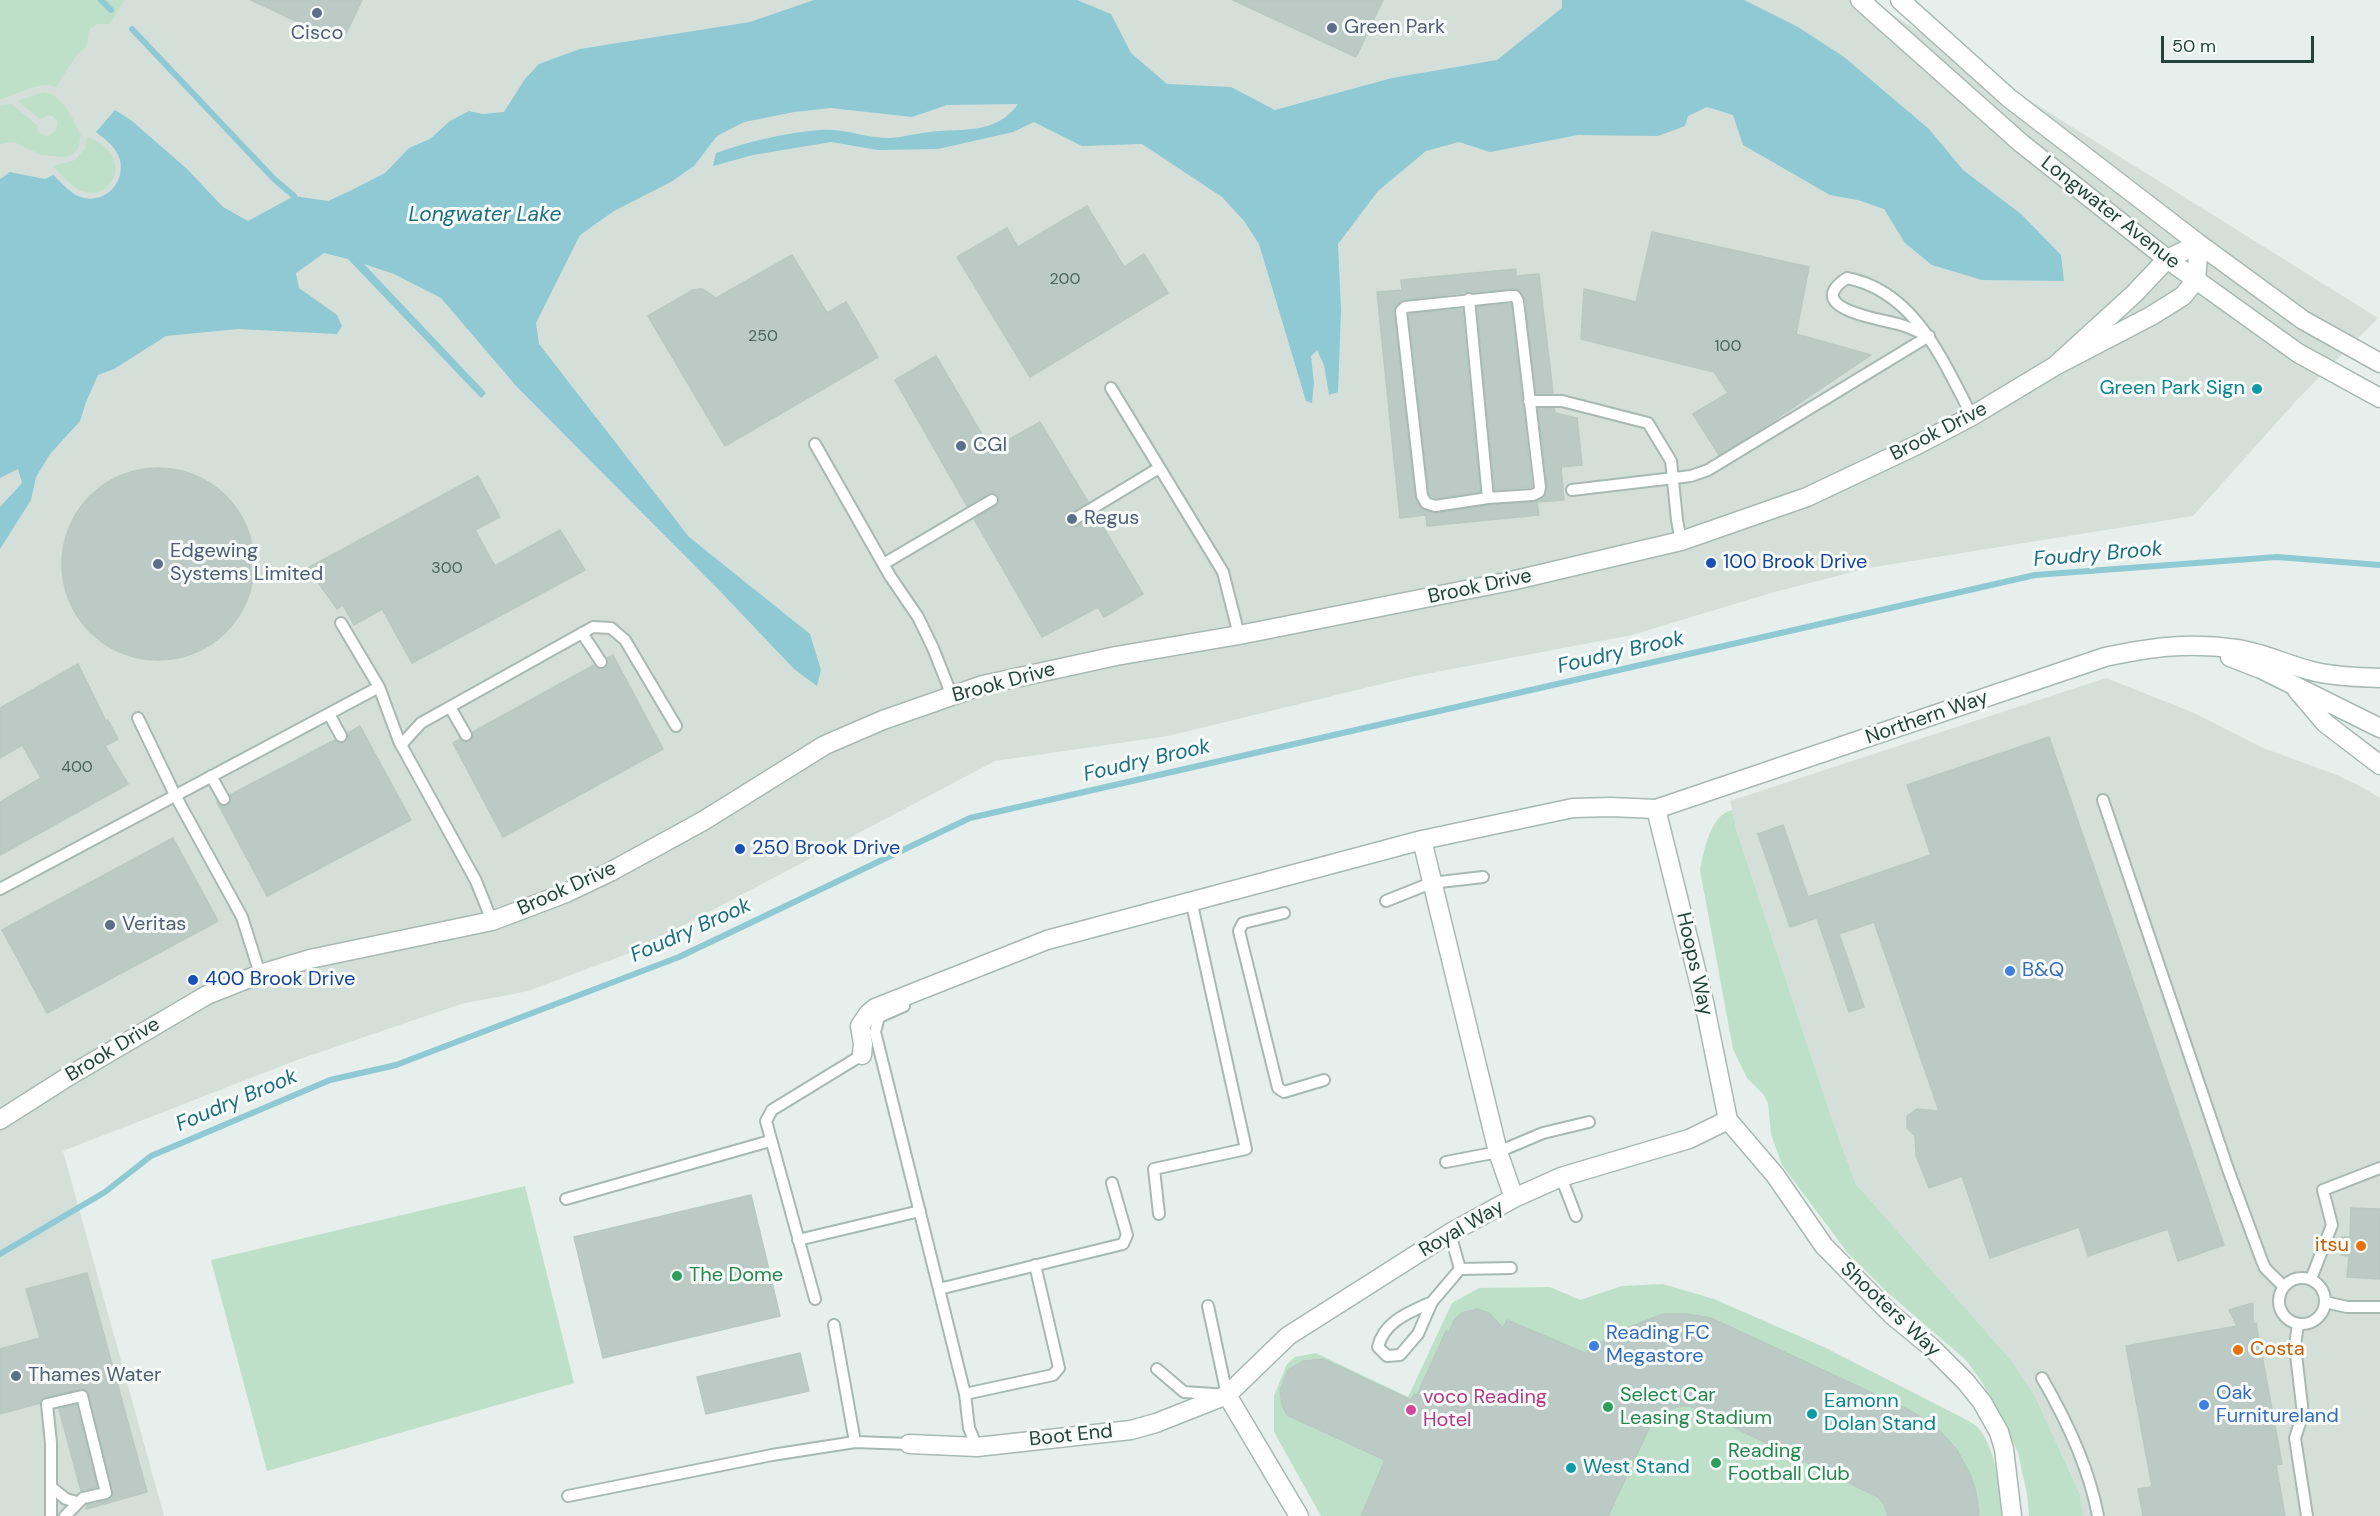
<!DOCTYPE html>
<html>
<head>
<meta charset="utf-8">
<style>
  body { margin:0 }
  #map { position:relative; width:2380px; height:1516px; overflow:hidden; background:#e6efeb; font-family:"DM Sans",sans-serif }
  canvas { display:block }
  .scale { position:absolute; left:2161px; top:36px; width:153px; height:27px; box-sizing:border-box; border:3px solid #24423a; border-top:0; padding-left:8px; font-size:18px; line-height:21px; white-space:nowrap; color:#24423a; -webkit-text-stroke:4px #f7fbf9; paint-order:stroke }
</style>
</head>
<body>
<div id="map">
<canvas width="2380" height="1516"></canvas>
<div class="scale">50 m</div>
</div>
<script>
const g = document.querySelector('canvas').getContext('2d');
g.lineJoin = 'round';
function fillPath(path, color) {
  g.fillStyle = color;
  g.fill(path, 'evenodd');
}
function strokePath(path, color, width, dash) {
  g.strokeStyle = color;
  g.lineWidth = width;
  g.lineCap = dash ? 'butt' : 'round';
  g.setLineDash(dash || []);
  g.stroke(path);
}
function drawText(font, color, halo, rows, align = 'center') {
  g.font = font + ' "DM Sans",sans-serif';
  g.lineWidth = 6;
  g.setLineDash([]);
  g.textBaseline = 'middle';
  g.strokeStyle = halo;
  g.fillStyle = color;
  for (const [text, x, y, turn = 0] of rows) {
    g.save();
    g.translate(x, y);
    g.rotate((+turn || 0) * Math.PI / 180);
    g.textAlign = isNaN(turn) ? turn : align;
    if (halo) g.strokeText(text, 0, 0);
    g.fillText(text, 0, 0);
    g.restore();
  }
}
const built = new Path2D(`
  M0,0H1869L2378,318L2295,402L2193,516L1868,568L1771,593L1632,635L1410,677L1168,736L995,761L635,951L528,991L461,1004L297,1060L63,1151L164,1516H0Z
  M2106,678L2194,713L2263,748L2337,775L2362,787L2380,798V1516H2083L2080,1494L2035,1396L2011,1360L1856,1184L1832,1119L1737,832L1730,801Z`);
const green = new Path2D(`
  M0,0H124L110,24H97L89,30L87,46L76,56L56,87C37,80 18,96 0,99Z
  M43,92C61,92 74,121 81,135L78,150L70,156L64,157L41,155L14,142L0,144V105L11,104L37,125L38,132L46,136L50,135L56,130L58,122L53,116L48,115L40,119L18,101Z
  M87,137C134,153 115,200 85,192C73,189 61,175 53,166L75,160L85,148Z
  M1732,810L1737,832L1832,1119L1856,1184L2011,1360L2035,1396L2080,1494L2083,1516H2029L2027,1494L2018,1453L2008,1429L1982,1382L1966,1360L1887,1292L1847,1252L1782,1165L1771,1134L1768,1103L1763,1094L1747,1078L1733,1049L1700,870C1704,851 1710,815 1732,810Z
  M525,1186L574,1383L267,1471L211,1260Z
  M1663,1284L1714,1299L1824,1347L1963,1418C1968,1421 1975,1424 1979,1429C1996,1449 2000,1490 2003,1516H1321L1274,1432V1396L1287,1364L1295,1357L1316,1353L1408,1397L1452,1303L1479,1288L1550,1287L1580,1300L1622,1286Z`);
const water = new Path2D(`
  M814,0H1077L1111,14L1131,53L1167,84L1231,87L1275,110L1392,78L1497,60L1562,8V0H1744L1798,27L1844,57L1929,129L1963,170L2021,214L2061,255L2064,281L1982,280L1932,265L1905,243L1884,209L1858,200L1830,195L1743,145L1733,115L1707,107L1688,116L1685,126L1658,136L1578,135L1490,152L1459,142L1426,151L1378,191L1338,244L1341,310L1338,392L1329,395L1324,365L1317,350L1311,356L1314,383L1312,403L1306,401L1259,244L1244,221L1222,197L1142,144L1082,146L1034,122L1013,132L938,149L878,150L831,142L753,155L713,166L716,153C750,141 784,133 820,130C843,128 866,138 889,138C906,137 922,132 939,131C970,129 998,132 1018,104L947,105L912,117L831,108L794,112L744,122L717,136L694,166L671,182L614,211L580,235L536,323L539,344L689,537L810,634L821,670L817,686L794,669L720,591L517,387L441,298L394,274L364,264L486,393L481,398L348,259L324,253L296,273L299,288L337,315L342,326L337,334L238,329L166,336L114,369L98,375L86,402L80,421L50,454L36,477L31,500L0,549V507L22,483L18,469L0,478V179L10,172L45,179L53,175C61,182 69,192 78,196C106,208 132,177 116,151C111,143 103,138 96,132L115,110L132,121L186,168L223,207L248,221L294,196L328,201L350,191L385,173L409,148L430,139L450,121L469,111L483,114L504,112L525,79L539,64L580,49L750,22Z`);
const stream = new Path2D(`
  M101,0L111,10
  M132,29L274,179L294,196
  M0,1254L105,1192L151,1156L330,1080L396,1065L679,957L970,818L2035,575L2277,557L2380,565`);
const building = new Path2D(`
  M251,0H362L344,38L319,26L317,31Z
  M1233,0H1383L1356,57Z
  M1087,206L1124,267L1144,254L1168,293L1030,377L957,257L1007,228L1018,247Z
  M1652,232L1809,267L1796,334L1871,355L1764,427L1719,455L1693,414L1728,393L1714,372L1581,339L1584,289L1636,302Z
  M792,255L827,313L846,302L878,357L725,446L648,316L693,290L702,289L716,298Z
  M1516,269V276L1539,274L1553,393H1536L1525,300L1518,289L1469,292L1404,300L1394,308L1415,499L1423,510L1436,513L1489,505L1533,502L1543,498L1547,486L1538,408H1554L1555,413L1577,418L1582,465L1561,467L1564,500L1537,502L1539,515L1427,526L1426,515L1400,518L1377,292L1402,290L1401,280Z
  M1511,304L1532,487L1495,490L1477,307Z
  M1462,309L1480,492L1436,498L1429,494L1409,314Z
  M936,356L991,450L1040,422L1088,502L1069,514L1066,523L1074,527L1096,515L1143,594L1104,617L1098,607L1042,637L974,519L996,506L999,501V497L995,493H989L967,506L895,380Z
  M62 564a96 96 0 1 1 192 0a96 96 0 1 1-192 0Z
  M478,476L500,517L475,530L495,566L560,530L585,570L412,663L382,609L354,625L343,605L337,609L308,568Z
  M613,655L663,749L503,837L453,743L460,739L463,742H469L473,738V732L594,665L598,669H605L608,665L607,658Z
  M78,664L106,721L108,720L118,739L105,746L128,784L0,855V802L41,778L22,745L0,758V708Z
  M360,726L411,820L267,896L217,802L221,806H227L231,802L230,795L335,740L338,743H344L348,739V733Z
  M2049,737L2224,1245L2178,1261L2168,1229L2088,1256L2079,1227L1990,1258L1962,1176L1929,1188L1916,1155L1915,1136L1907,1128V1116L1917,1109L1939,1111L1874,922L1839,934L1864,1007L1849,1012L1817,918L1790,927L1758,834L1783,825L1808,897L1931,855L1907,785Z
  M173,838L218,921L47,1013L2,930Z
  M751,1195L780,1316L603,1358L574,1237Z
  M2351,1208L2380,1209V1279L2347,1277L2349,1256L2341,1255L2342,1237H2350Z
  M87,1273L147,1492L86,1509L87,1505L108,1500L113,1495L89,1394L81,1389L45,1397L40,1403L0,1414V1349L40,1338L26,1289Z
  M2253,1303V1324L2256,1323L2282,1464L2276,1465L2285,1516H2143L2138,1489L2152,1487L2126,1346L2237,1326L2229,1310Z
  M1477,1309L1489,1313L1503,1328L1507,1320L1585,1353L1619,1331L1663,1314H1687L1711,1318L1909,1410L1936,1427L1957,1450L1971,1476L1976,1492L1979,1516H1888L1884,1504L1878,1497L1690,1406H1681L1659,1413L1653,1420L1608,1516H1361L1385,1460L1287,1415L1282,1405L1280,1390L1288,1370L1304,1361L1323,1359L1411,1400L1414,1394L1417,1395L1446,1331L1449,1332L1454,1320L1462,1313Z
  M800,1353L809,1391L706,1414L697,1377Z
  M76,1405L97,1487L81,1491L59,1409Z`);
const service = new Path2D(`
  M1511,296H1515L1518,301L1540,487L1539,492L1533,495L1488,498L1435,506L1426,503L1422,496L1401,311L1405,307Z
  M1469,299L1488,498
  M1929,336C1919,332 1909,327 1898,324C1880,319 1801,308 1847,278C1915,291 1943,361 1972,416
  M1111,388L1223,572L1239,635
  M1529,401H1562L1648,423L1671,461L1677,520L1681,541
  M815,444L890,576L918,617L933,648L952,696
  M1572,490L1691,476L1708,470L1929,336
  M1073,520L1159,468
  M885,563L992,500
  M341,623L379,687L399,741L476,881L492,921
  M582,633L601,662
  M450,707L466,735
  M329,714L341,736
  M138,718L175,795L242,917L260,974
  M401,745L421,723L593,627L611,628L625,640L676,726
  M211,776L224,799
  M2103,800L2229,1172L2262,1261L2265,1268L2283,1286
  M0,889L379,687
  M1386,901L1431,883L1483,877
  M1284,913L1243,923L1239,931L1278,1088L1284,1092L1324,1080
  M904,1006L879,1017L875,1032L965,1394L1053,1375L1059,1368L1035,1265
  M1446,1162L1498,1152L1543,1133L1589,1122
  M1561,1177L1576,1216
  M566,1199L770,1141
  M1159,1214L1154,1169L1246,1149L1191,900
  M1450,1233L1460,1269L1511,1268
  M798,1240L920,1211
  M2279 1301a23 23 0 1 1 46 0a23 23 0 1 1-46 0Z
  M2311,1279L2332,1225L2323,1190L2380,1168
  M939,1289L1123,1244L1127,1235L1112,1183
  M815,1299L766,1121L772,1110L862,1055
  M1432,1302C1410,1312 1384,1321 1378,1347L1387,1356L1400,1355L1418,1334L1432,1302L1460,1269
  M2325,1302L2347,1307H2380
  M2298,1324L2295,1346L2303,1414L2295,1438L2307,1516
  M834,1325L855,1442
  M1157,1369L1184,1392L1227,1395L1208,1306
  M2042,1378C2067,1421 2089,1467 2098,1516
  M965,1394L969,1428L977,1447
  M51,1487L66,1499L77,1502
  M568,1496L772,1455L855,1442L909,1444
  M51,1516V1443L47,1404L82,1396L106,1493L83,1498L65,1516`);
const minor = new Path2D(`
  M2230,657L2261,669L2380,728
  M2297,690L2325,723L2380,765
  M1656,809L1704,1002L1728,1120L1775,1175L1824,1246L1892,1315L1931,1347L1966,1382L1982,1402L1999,1432L2004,1449L2012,1516
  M1422,840L1498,1152L1514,1198
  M862,1055L863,1044L860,1026L868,1014L875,1008L1047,940L1422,840L1573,808L1611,807L1656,809L2105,657C2152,647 2189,642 2237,649C2264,653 2289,666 2316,672C2337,677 2359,677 2380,678
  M0,1120L69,1076L207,995L260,974L310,959L492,921L566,893L610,872L703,821L825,745L883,720L983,685L1116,656L1239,635L1511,581L1681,541L1807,497L1919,444L1972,416L2055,366L2151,316L2183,296L2196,280L2199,244L2167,259L2134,294L2055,366
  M1227,1395L1299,1516
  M909,1444L977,1447L1131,1430L1156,1423L1227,1395L1288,1336L1450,1233L1514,1198L1561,1177L1689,1139L1728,1120`);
const tertiary = new Path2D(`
  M1860,0L2021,143L2167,259L2298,353L2380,398
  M1900,0L2009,98L2199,244L2303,320L2380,363`);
const markers = [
  [317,13,6,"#5c6f8a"],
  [1332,28,6,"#5c6f8a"],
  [2257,389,6,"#0f9aa8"],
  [961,446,6,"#5c6f8a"],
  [1072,519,6,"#5c6f8a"],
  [1711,563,6,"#1a4fb4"],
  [158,564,6,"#5c6f8a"],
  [740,849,6,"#1a4fb4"],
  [110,925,6,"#5c6f8a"],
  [2010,971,6,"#3f7fe0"],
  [193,980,6,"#1a4fb4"],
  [2361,1246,6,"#e8710a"],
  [677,1276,6,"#2e9e5b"],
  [1594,1346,6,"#3f7fe0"],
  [2238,1350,6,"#e8710a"],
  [16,1376,6,"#5c6f8a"],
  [2204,1405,6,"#3f7fe0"],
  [1608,1407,6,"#2e9e5b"],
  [1411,1410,6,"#d1479c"],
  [1812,1414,6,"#0f9aa8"],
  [1716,1463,6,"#2e9e5b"],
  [1571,1468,6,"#0f9aa8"]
];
const numberNames = [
  ["200",1065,280],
  ["250",763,337],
  ["100",1728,347],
  ["300",447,569],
  ["400",77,768]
];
const serviceNames = [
  ["Green Park",1344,28],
  ["Cisco",317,34,"center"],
  ["CGI",973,446],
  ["Regus",1084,519],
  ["Edgewing",170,552],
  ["Systems Limited",170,575],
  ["Veritas",122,925],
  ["Thames Water",28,1376]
];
const streetNames = [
  ["Longwater Avenue",2110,213,38],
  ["Brook Drive",1939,432,-27],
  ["Brook Drive",1480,587,-12],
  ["Brook Drive",1004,683,-15],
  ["Northern Way",1927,718,-19],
  ["Brook Drive",567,889,-24],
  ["Hoops Way",1694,964,77],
  ["Brook Drive",113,1050,-31],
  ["Royal Way",1462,1229,-30],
  ["Shooters Way",1890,1310,43],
  ["Boot End",1071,1436,-6]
];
const cultureNames = [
  ["Green Park Sign",2245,389,"right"],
  ["Eamonn",1824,1402],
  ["Dolan Stand",1824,1425],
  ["West Stand",1583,1468]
];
const transitNames = [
  ["100 Brook Drive",1723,563],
  ["250 Brook Drive",752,849],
  ["400 Brook Drive",205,980]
];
const shopNames = [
  ["B&Q",2022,971],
  ["Reading FC",1606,1334],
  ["Megastore",1606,1357],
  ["Oak",2216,1394],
  ["Furnitureland",2216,1417]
];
const foodNames = [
  ["itsu",2349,1246],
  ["Costa",2250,1350,"left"]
];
const leisureNames = [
  ["The Dome",689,1276],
  ["Select Car",1620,1396],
  ["Leasing Stadium",1620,1419],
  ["Reading",1728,1452],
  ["Football Club",1728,1475]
];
const hotelNames = [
  ["voco Reading",1423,1398],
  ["Hotel",1423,1421]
];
const waterNames = [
  ["Longwater Lake",485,215],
  ["Foudry Brook",2098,555,-5],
  ["Foudry Brook",1621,653,-13],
  ["Foudry Brook",1147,761,-13],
  ["Foudry Brook",691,931,-24],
  ["Foudry Brook",237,1101,-23]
];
fillPath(built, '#d4dfda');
fillPath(green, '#bfe0c8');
fillPath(water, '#8ec9d4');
strokePath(stream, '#8ec9d4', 6);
fillPath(building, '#bbcac4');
strokePath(building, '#b8c9c2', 1.5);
strokePath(service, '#a8b8b2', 14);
strokePath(minor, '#a8b8b2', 21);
strokePath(tertiary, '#a8b8b2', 21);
strokePath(service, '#fff', 10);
strokePath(minor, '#fff', 18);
strokePath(tertiary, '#fff', 18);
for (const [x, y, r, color] of markers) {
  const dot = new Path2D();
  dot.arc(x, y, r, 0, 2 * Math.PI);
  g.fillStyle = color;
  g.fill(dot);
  strokePath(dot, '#f7fbf9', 2);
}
drawText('16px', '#4a645c', null, numberNames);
drawText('20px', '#4e5e75', '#f7fbf9', serviceNames, 'left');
drawText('20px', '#24423a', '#f7fbf9', streetNames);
drawText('20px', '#0d838f', '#f7fbf9', cultureNames, 'left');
drawText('20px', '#164399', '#f7fbf9', transitNames, 'left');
drawText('20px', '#366cbe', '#f7fbf9', shopNames, 'left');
drawText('20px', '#c56008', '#f7fbf9', foodNames, 'right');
drawText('20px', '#27864d', '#f7fbf9', leisureNames, 'left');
drawText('20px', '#b23c85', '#f7fbf9', hotelNames, 'left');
drawText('italic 21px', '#1c6f80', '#f7fbf9', waterNames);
</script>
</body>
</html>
